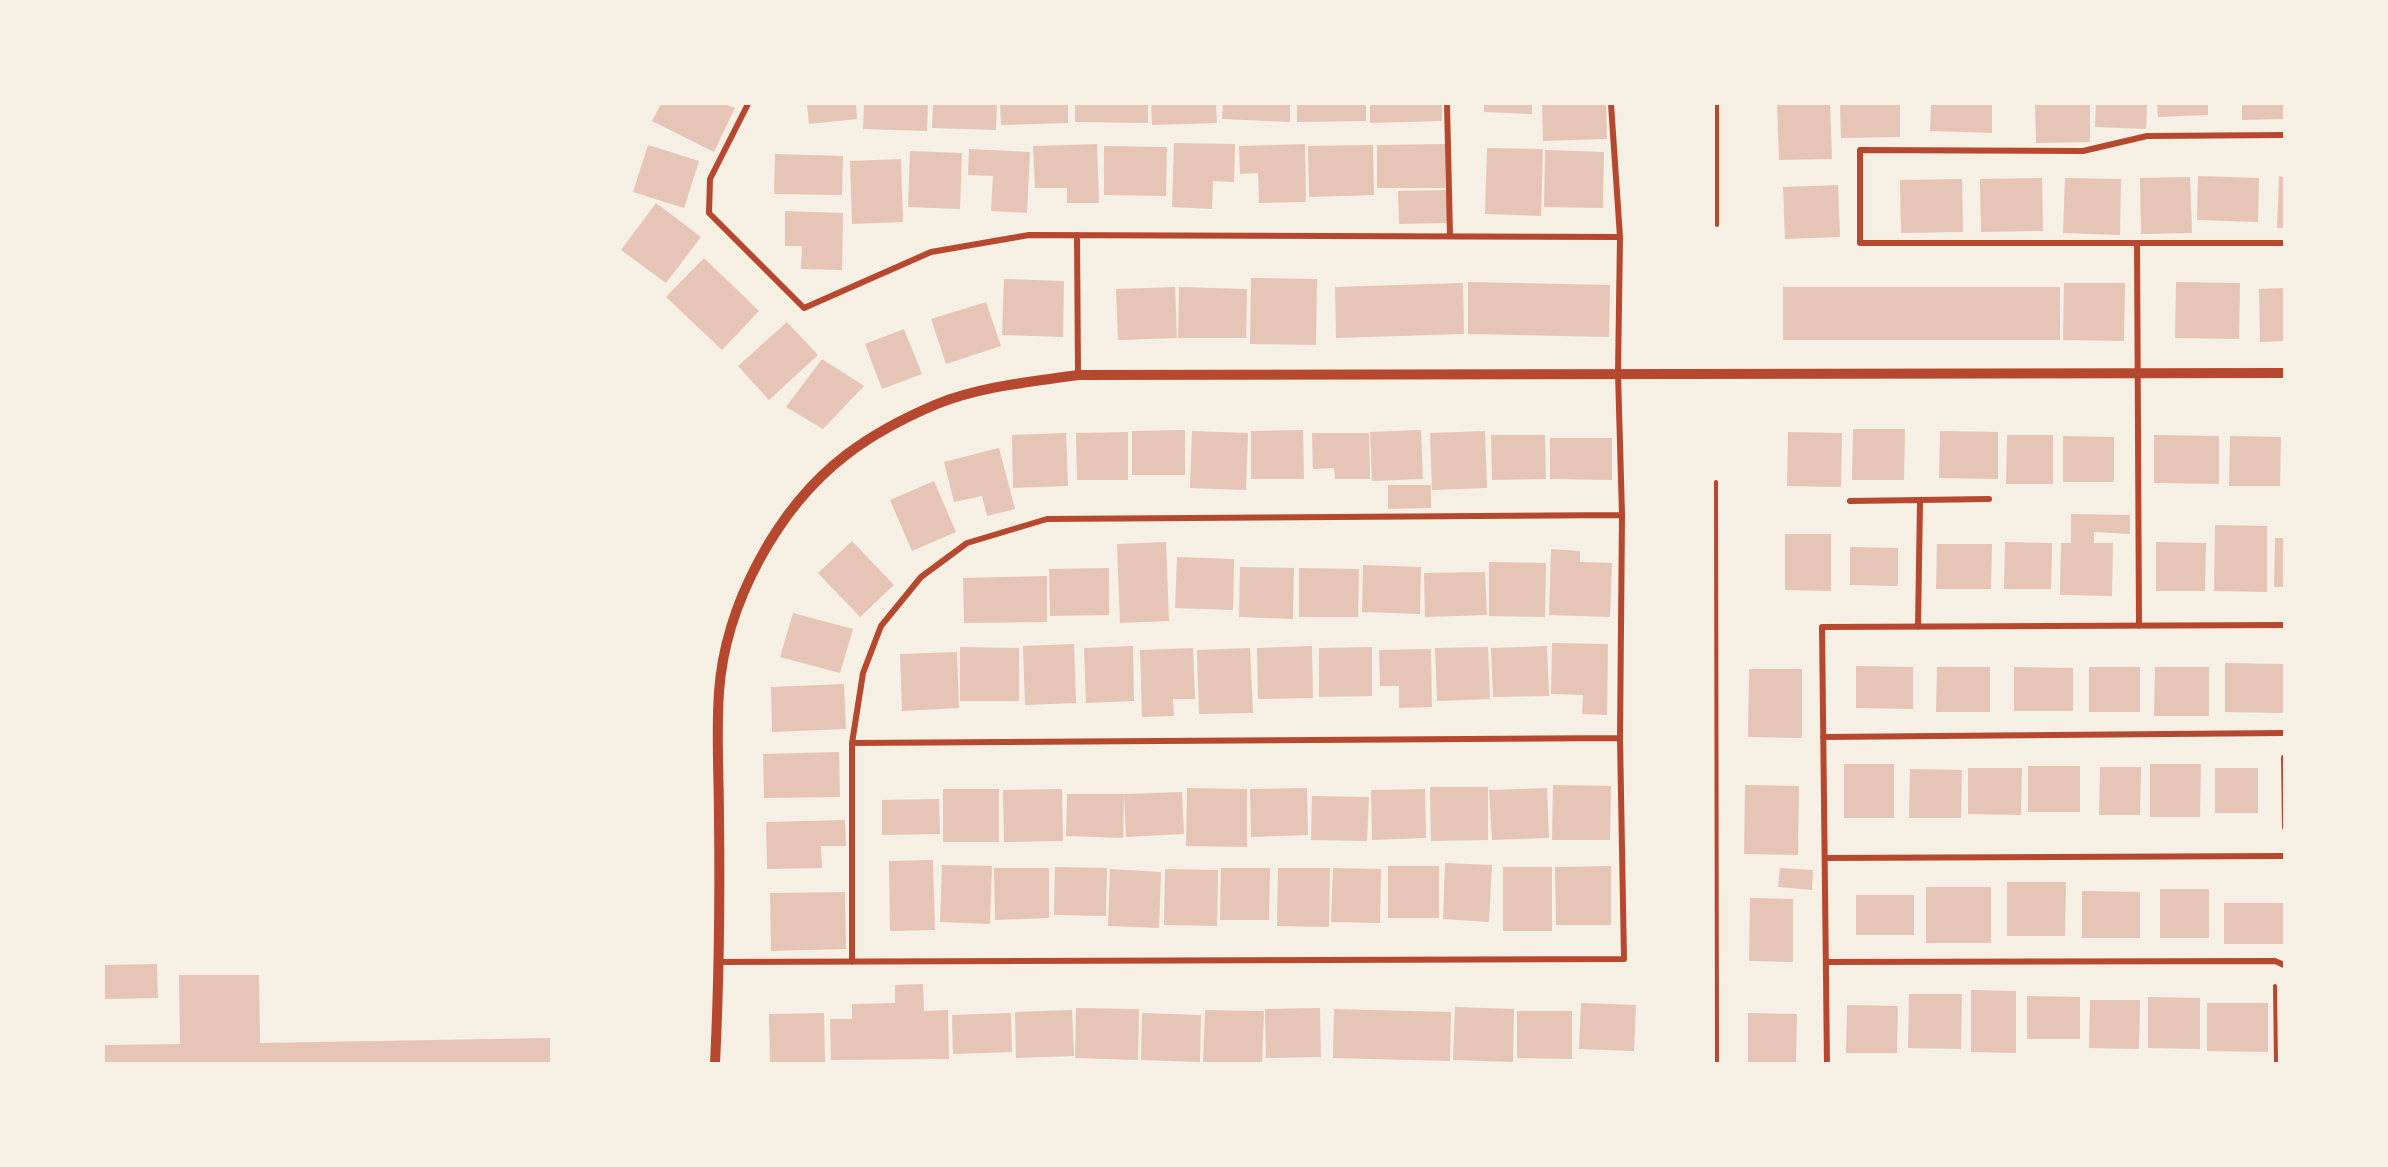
<!DOCTYPE html>
<html>
<head>
<meta charset="utf-8">
<style>
  body { margin:0 }
  #map { position:relative; width:2388px; height:1167px; overflow:hidden; background:#f6efe4; font-family:"Asap Condensed",sans-serif }
  canvas { display:block }
  .frame { position:absolute; inset:0; border:105px solid #f6efe4; pointer-events:none }
</style>
</head>
<body>
<div id="map">
<canvas width="2388" height="1167"></canvas>
<div class="frame"></div>
</div>
<script>
const g = document.querySelector('canvas').getContext('2d');
g.lineJoin = 'round';
function fillPath(path, color) {
  g.fillStyle = color;
  g.fill(path, 'evenodd');
}
function strokePath(path, color, width, dash) {
  g.strokeStyle = color;
  g.lineWidth = width;
  g.lineCap = dash ? 'butt' : 'round';
  g.setLineDash(dash || []);
  g.stroke(path);
}
const building = new Path2D(`
  M661,104H725L735,108L714,152L652,121Z
  M807,104H856L857,119L809,124Z
  M864,104H928L927,131L863,129Z
  M933,104H997L996,130L932,128Z
  M1000,104H1068V123L1001,125Z
  M1075,104H1148V123L1075,122Z
  M1151,104H1216L1217,123L1152,125Z
  M1223,104H1290V122L1222,119Z
  M1297,104H1366V121L1297,122Z
  M1370,104H1442V121L1370,123Z
  M1484,104H1532V114L1484,112Z
  M1542,104H1606L1607,139L1543,141Z
  M1777,104H1830L1832,159L1779,160Z
  M1840,104H1900V137L1841,138Z
  M1931,104H1992V133L1930,131Z
  M2035,104H2090V142L2036,143Z
  M2096,104H2147L2146,129L2095,127Z
  M2157,104H2208V115L2158,117Z
  M2242,104H2284V119L2242,120Z
  M1174,143L1235,144L1234,182L1213,181L1212,209L1172,207Z
  M1097,144L1099,203H1067V188H1035L1033,146Z
  M1305,144L1306,202L1259,203L1258,173L1240,174L1239,146Z
  M1445,144V188H1377V145Z
  M648,145L699,161L684,208L633,192Z
  M1373,145L1374,195L1309,197L1308,146Z
  M1104,146L1167,147L1166,196L1104,195Z
  M1487,148L1543,149L1541,216L1485,214Z
  M969,149L1030,152L1027,213L991,211L993,176L968,175Z
  M1545,150L1604,152L1603,208L1544,207Z
  M910,151L962,153L960,209L908,207Z
  M775,154L843,156L842,195L774,194Z
  M901,159L903,222L852,224L850,161Z
  M2198,176L2259,178L2258,222L2197,220Z
  M2279,176L2284,177V228H2277Z
  M2190,177L2192,233L2141,234L2140,178Z
  M2042,178L2043,231L1981,232L1980,179Z
  M2065,178L2121,179L2120,235L2063,233Z
  M1962,179L1963,232L1901,233L1900,180Z
  M1838,185L1840,237L1785,239L1783,187Z
  M1447,190L1448,223L1399,224L1398,191Z
  M656,203L701,237L666,283L621,250Z
  M785,211L843,213L842,270L801,269L802,246H785Z
  M704,258L759,311L722,350L666,297Z
  M1251,278L1317,279L1316,345L1250,344Z
  M1004,279L1064,281L1063,337L1002,335Z
  M1468,282L1610,285L1609,337L1468,334Z
  M2176,282L2240,283L2239,339L2175,338Z
  M1463,283L1464,334L1336,338L1335,287Z
  M2064,283H2125L2124,341L2063,340Z
  M1175,287L1177,338L1118,340L1116,289Z
  M1179,287L1247,289L1246,338H1178Z
  M1783,287H2060V340H1783Z
  M2284,288V341L2260,342L2259,289Z
  M986,302L1001,346L946,364L931,319Z
  M787,322L818,355L769,400L738,366Z
  M904,329L922,374L882,389L865,344Z
  M822,359L864,386L823,429L786,407Z
  M1853,429H1905L1904,480H1852Z
  M1185,430V475H1132V431Z
  M1303,430L1304,479H1251V431Z
  M1421,430L1423,479L1372,481L1370,432Z
  M1192,431L1248,433L1246,490L1190,488Z
  M1485,431L1487,488L1432,490L1430,433Z
  M1940,431L1998,432V479L1939,478Z
  M1128,432V480H1077L1076,433Z
  M1788,432L1842,433L1841,487L1787,486Z
  M1066,433L1068,486L1013,488L1012,435Z
  M1312,433H1369L1370,479H1335L1334,468L1313,469Z
  M1491,435H1545L1546,479L1492,480Z
  M2007,435H2053V484H2006Z
  M2154,435L2219,436V484L2154,483Z
  M2063,436L2114,437V482H2063Z
  M2230,436L2281,437L2280,486H2229Z
  M1550,438H1612V480L1550,479Z
  M999,448L1015,509L987,516L982,496L954,502L944,462Z
  M934,481L956,532L912,551L890,500Z
  M1388,485H1431V508L1388,509Z
  M2071,514L2130,515V534L2094,532V543H2113L2112,596L2060,595L2061,543H2071Z
  M2215,525L2267,526V592L2214,591Z
  M1785,534H1831V591L1785,590Z
  M2275,538H2284V587H2274Z
  M852,541L894,585L860,617L818,573Z
  M1166,542L1169,621L1120,623L1117,544Z
  M2005,542L2052,543L2051,589H2004Z
  M2156,542L2206,543L2205,591H2156Z
  M1937,544H1992L1991,589H1936Z
  M1850,547L1898,548V586L1850,585Z
  M1551,549L1580,551V562L1612,563L1610,617L1549,615Z
  M1177,557L1234,559L1233,610L1175,608Z
  M1489,562L1546,563L1545,617L1489,616Z
  M1363,565L1421,567L1420,614L1362,612Z
  M1240,567L1294,568L1293,619L1239,617Z
  M1109,568V615L1050,616L1049,569Z
  M1299,568L1359,569L1358,617H1299Z
  M1485,572L1487,615L1425,617L1424,573Z
  M1047,576V622L964,623L963,578Z
  M793,613L853,629L840,673L780,657Z
  M1552,643L1608,644L1607,715L1582,714L1583,695L1551,694Z
  M1074,644L1076,703L1025,705L1023,646Z
  M1133,646L1134,701L1086,703L1084,648Z
  M1312,646L1313,698L1258,699L1257,648Z
  M1547,646L1549,696L1493,697L1491,648Z
  M960,647L1019,648V701H960Z
  M1372,647V696L1319,697V648Z
  M1488,647L1490,699L1437,701L1435,648Z
  M1193,648L1195,699H1173L1174,716L1142,717L1140,650Z
  M1250,648L1253,713L1199,714L1197,650Z
  M1431,649L1432,707L1399,708V686H1380L1379,650Z
  M957,652L959,708L902,711L900,654Z
  M2225,663L2284,664V713L2225,712Z
  M1856,666L1913,667V709L1856,708Z
  M1937,667H1990V712H1936Z
  M2014,667L2073,668V711H2014Z
  M2089,667H2140V712H2089Z
  M2155,667H2209V716H2154Z
  M1749,669H1802V738L1748,737Z
  M844,684L846,729L772,732L771,687Z
  M839,752L840,797L764,798L763,754Z
  M1844,764H1894V818H1844Z
  M2150,764H2201L2200,817H2150Z
  M2028,766H2080V812H2028Z
  M2100,767H2141L2140,815H2099Z
  M1968,768H2022L2021,815L1968,814Z
  M2215,768H2258V813H2215Z
  M1910,769L1962,770L1961,818H1909Z
  M1553,785L1611,786L1610,840H1552Z
  M1745,785L1799,786L1798,855L1744,854Z
  M1430,787H1488V840L1431,841Z
  M1187,788L1247,789V847L1186,846Z
  M1307,788L1308,835L1251,837L1250,789Z
  M1547,788L1549,838L1492,840L1489,790Z
  M943,789H999V842H943Z
  M1062,789L1063,841L1004,842L1003,790Z
  M1425,789L1426,838L1372,840L1371,790Z
  M1182,792L1184,834L1126,837L1124,794Z
  M1067,794H1124L1123,838L1066,836Z
  M1312,796L1369,797L1367,841L1311,840Z
  M939,799L940,834L882,835V800Z
  M845,820L846,846H821L822,868L767,869L766,822Z
  M933,860L935,930L890,931L889,861Z
  M1445,863L1492,865L1489,922L1443,919Z
  M942,865L992,866L990,924L940,922Z
  M1388,866H1439V918H1388Z
  M1611,866V925H1556L1555,867Z
  M1055,867L1107,868L1106,916L1054,915Z
  M1503,867H1552V931H1503Z
  M994,868H1049V918L995,920Z
  M1221,868H1270L1269,920H1220Z
  M1278,868H1330L1329,927L1277,926Z
  M1333,868L1381,869L1380,923L1331,922Z
  M1780,868L1813,870L1812,890L1778,887Z
  M1110,869L1161,872L1159,928L1108,926Z
  M1165,869L1218,870L1217,926L1164,925Z
  M2007,882H2066L2065,936H2007Z
  M1926,887H1991V943H1926Z
  M2160,889H2209V938H2160Z
  M2082,891L2140,892V938H2082Z
  M845,892L846,949L771,951L770,893Z
  M1856,895H1914V935H1856Z
  M1750,898L1793,899V962L1749,961Z
  M2224,903H2284V944H2224Z
  M157,964L158,998L104,999V965Z
  M179,975H259L260,1043L550,1038V1064H104V1045L180,1044Z
  M923,984L924,1011L948,1010L949,1059L831,1060L830,1019H852V1004L895,1003V985Z
  M1971,990L2016,991V1053L1971,1052Z
  M1909,994H1962L1961,1049L1908,1048Z
  M2027,996L2080,997V1039H2027Z
  M2148,997L2200,998V1049L2148,1048Z
  M2090,1000H2140L2139,1049L2089,1048Z
  M1581,1003L1636,1005L1634,1051L1579,1049Z
  M2207,1003H2268V1052L2207,1051Z
  M1847,1005L1898,1006L1897,1053H1846Z
  M1455,1007L1514,1009L1513,1062L1453,1060Z
  M1076,1008L1139,1009L1138,1060L1075,1058Z
  M1320,1008L1321,1057L1266,1058L1265,1009Z
  M1334,1009L1451,1012L1450,1061L1333,1058Z
  M1072,1010L1074,1056L1016,1058L1015,1012Z
  M1205,1010L1264,1011L1262,1063L1203,1062Z
  M1517,1011H1572V1059L1517,1058Z
  M824,1013L825,1062L770,1063L769,1014Z
  M1011,1013L1012,1052L953,1054L952,1015Z
  M1142,1013L1201,1015L1200,1062L1141,1060Z
  M1748,1013L1797,1014L1796,1064H1748Z`);
const path = new Path2D(`
  M1717,104V225
  M1716,482L1717,1064
  M2283,757L2284,828
  M2275,986L2276,1064`);
const minor = new Path2D(`
  M748,104L710,179L709,213L804,308L931,252L1029,235L1620,237
  M1447,104L1450,236
  M2284,135L2147,136L2083,151L1860,150V243H2284
  M1077,235L1078,375
  M2137,243L2139,626
  M1850,501L1989,499
  M1918,627L1920,501
  M1823,737L2284,733
  M852,743L1620,738
  M1825,858L2284,856
  M720,962L1624,959L1620,738L1622,515L1618,373L1620,237L1611,104
  M852,962V743L863,673L881,626L921,577L967,543L1047,519L1622,515
  M1826,962L2275,961L2284,965
  M1827,1064L1822,627L2284,625`);
const tertiary = new Path2D(`
  M715,1064C719,982 720,901 719,819C719,777 716,734 719,692C725,605 777,508 846,455C872,435 906,417 937,404C981,386 1031,382 1078,375L2284,373`);
fillPath(building, '#e6c5b7');
strokePath(path, '#b5482f', 4);
strokePath(minor, '#b5482f', 6);
strokePath(tertiary, '#b5482f', 10);
</script>
</body>
</html>
